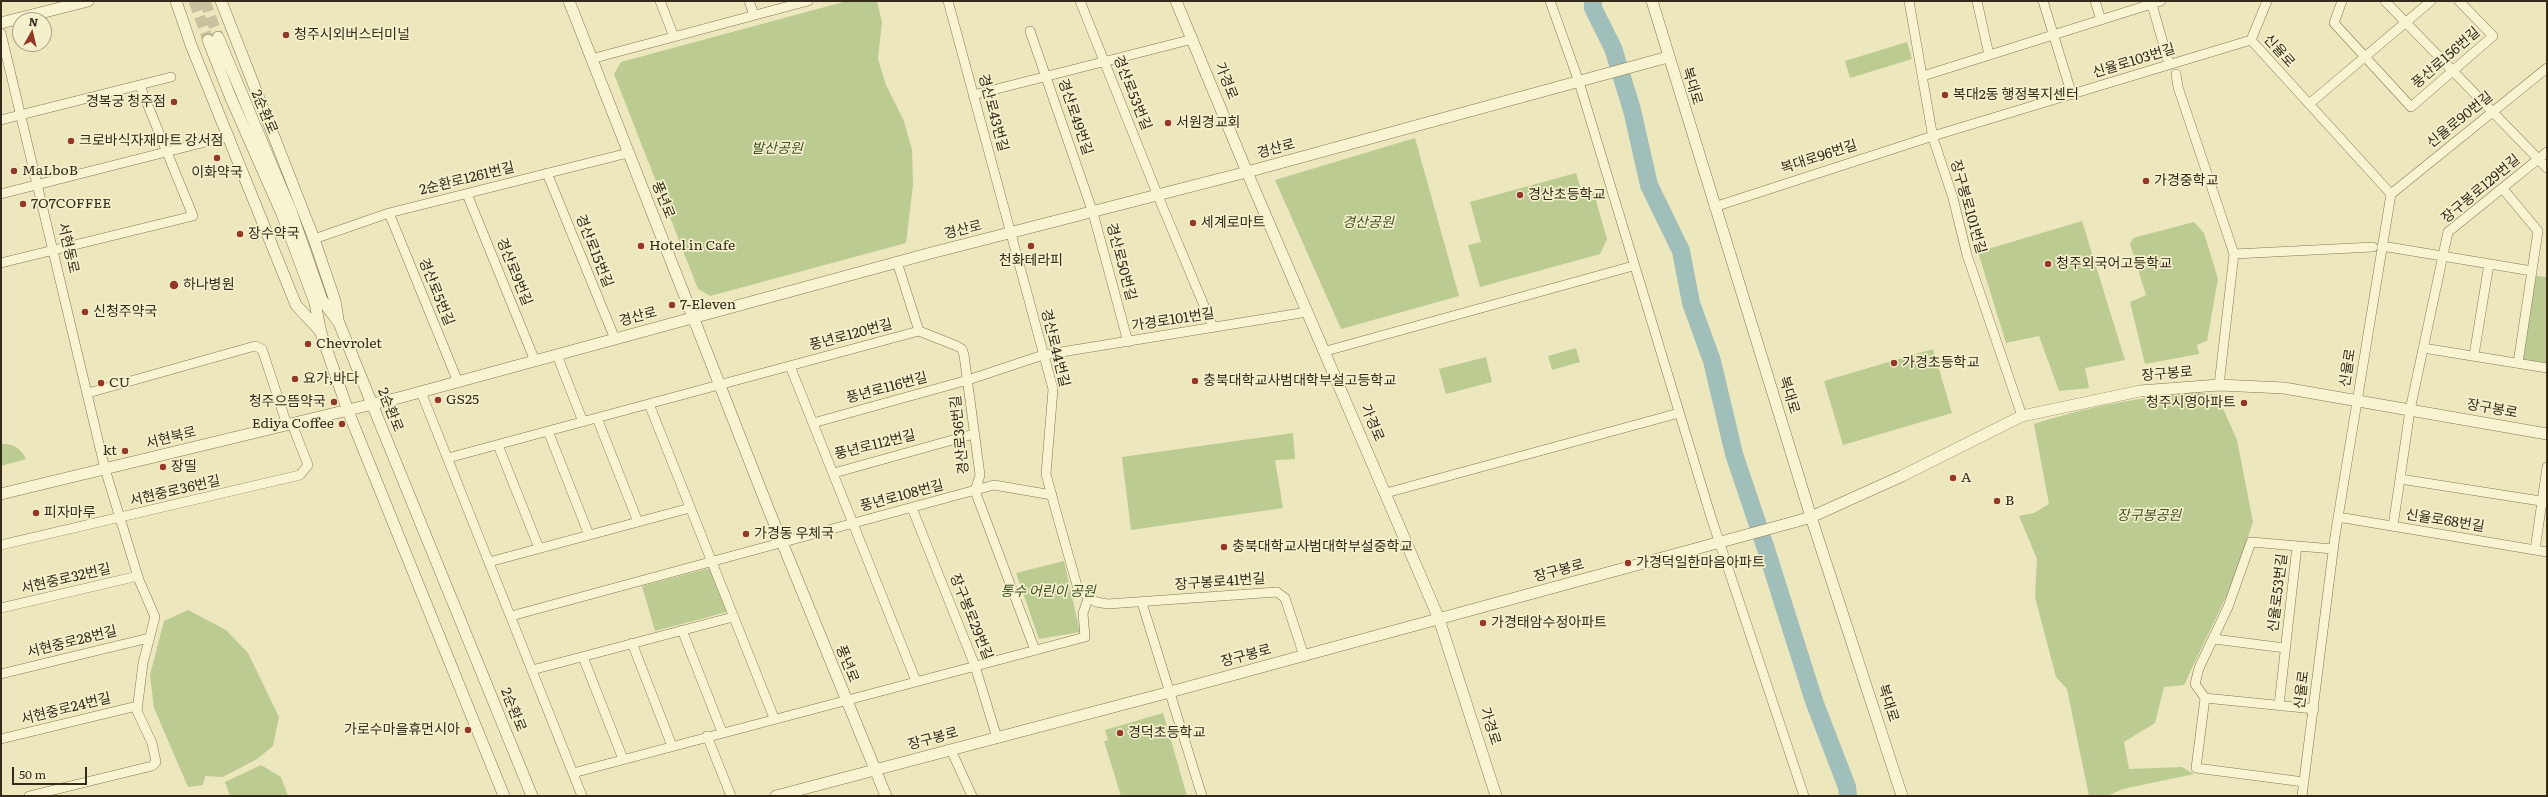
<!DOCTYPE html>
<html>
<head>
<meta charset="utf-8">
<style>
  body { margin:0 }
  #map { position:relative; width:2548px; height:797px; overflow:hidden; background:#ede7bd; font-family:Literata,serif }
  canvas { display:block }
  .frame { position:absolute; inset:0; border:2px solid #342b1b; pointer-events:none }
  .north { position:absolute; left:12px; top:12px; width:40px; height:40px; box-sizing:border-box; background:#f5f0cc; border:1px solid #a8a185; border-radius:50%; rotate:8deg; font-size:11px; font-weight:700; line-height:16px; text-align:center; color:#342b1b }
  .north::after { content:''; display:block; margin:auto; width:14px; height:18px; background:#943727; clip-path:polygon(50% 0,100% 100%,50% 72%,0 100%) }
  .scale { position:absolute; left:12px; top:767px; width:75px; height:18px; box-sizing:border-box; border:2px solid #342b1b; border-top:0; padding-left:5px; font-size:12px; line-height:14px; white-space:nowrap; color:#342b1b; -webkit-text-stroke:3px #f5f0cc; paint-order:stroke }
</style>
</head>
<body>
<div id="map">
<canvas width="2548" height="797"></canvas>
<div class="frame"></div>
<div class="north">N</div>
<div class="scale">50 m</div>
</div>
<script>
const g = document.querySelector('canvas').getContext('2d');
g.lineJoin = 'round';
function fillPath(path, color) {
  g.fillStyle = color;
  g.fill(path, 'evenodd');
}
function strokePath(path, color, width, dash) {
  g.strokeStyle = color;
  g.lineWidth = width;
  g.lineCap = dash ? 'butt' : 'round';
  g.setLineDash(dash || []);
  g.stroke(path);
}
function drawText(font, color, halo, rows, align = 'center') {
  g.font = font + ' Literata,"Noto Sans KR",serif';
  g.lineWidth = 3.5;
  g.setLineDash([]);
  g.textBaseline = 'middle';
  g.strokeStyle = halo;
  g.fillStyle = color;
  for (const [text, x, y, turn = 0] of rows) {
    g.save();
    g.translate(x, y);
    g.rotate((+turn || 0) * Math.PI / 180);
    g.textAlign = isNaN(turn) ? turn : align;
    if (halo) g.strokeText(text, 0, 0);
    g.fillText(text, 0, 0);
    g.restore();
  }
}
const green = new Path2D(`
  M847,1H877L882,22L878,59L886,85L904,121L912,150L913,185L906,243L710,296L698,289L614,74L621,62Z
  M1907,42L1912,59L1850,78L1845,61Z
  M1415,138L1459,296L1341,329L1275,180Z
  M1576,173L1582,193L1593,190L1607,239L1600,254L1480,287L1468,245L1481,242L1470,202Z
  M2082,221L2125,360L2085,368L2089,388L2059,391L2039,336L2006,343L1978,252Z
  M2194,222L2204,233L2218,279L2207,341L2197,345L2199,354L2145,364L2130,302L2146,295L2130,244L2133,238Z
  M2535,276L2547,277V363L2522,359Z
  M1576,348L1580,362L1552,370L1548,356Z
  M1933,349L1952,413L1843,445L1824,381Z
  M1486,357L1492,382L1446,394L1439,369Z
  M2195,392L2217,395L2237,440L2253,522L2233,582L2184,685L2164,687L2155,723L2124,742L2129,769L2182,767L2194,774L2123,789L2107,796H2089L2067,689L2056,677L2035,597L2037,559L2019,516L2034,513L2049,504L2034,424C2090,406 2137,398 2195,392Z
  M1293,433L1295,459L1275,460L1283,508L1131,530L1122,457Z
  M1,444C13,443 21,448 26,459L1,466Z
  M1064,561L1080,632L1039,639L1016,573Z
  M710,568L727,612L655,631L642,586Z
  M188,610L226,630L248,653L279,717L273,746L257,759L223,777L205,776L203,785L188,787L154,708L150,675L164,621Z
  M1163,713L1187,796H1121L1104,741L1108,740L1105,730Z
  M261,765L281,777L288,796H230L225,782Z`);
const river = new Path2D(`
  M1593,1V8L1613,48L1632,110L1649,185L1681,251L1691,303L1712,361L1734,454L1766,549L1814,701L1847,787L1848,796`);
const tertiaryTunnel = new Path2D(`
  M194,1L208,40
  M205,1L218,37`);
const minor = new Path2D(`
  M660,1L674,37
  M749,1L754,15
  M948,1L1053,389L1046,474L1054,504L1078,589L1096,602L1108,604L1277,592L1285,598L1304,656
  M1080,1L1158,196L1213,327
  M1550,1L1579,82L1711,517L1804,796
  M1909,1L1933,138L1953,198L1967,255L2022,416
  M1977,1L1989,55
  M2043,1L2072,95
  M2095,1L2101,20
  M2151,1L2169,64
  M2342,1L2334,23L2411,107L2493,36L2459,1
  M2385,1L2547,168
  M1030,31L1093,213L1128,342
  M1,33L105,469L139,580L155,617L143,663L137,711L152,743L156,762L152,766L29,796
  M2251,40L2391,194L2335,536L2302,796
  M2251,40L2267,1
  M591,59L808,1
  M2176,74L2178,87L2234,254L2219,385
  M1923,76L2161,1
  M973,95L1193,39
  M2309,104L2431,1
  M1,120L171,77
  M547,173L615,339
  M2503,189L2538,231L2518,363
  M1,194L229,136
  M467,194L535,361
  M2391,194L2547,68
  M1714,207L1933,136L2251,40
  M389,213L458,382
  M314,239L389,213L628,153
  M2382,246L2532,271
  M2234,254L2373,247
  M897,262L919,331L957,346L962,349L964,355L980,475L975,491L1035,650
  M1,263L193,216L140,86
  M2423,348L2547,368
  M1326,351L1633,266
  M557,355L583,422
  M2474,355L2489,264
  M790,366L916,681
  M421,392L582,796
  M88,393L255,346L262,349L287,425
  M649,404L774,718
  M597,418L638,522
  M813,423L968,380L1043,355L1307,312
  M548,431L589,535
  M498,445L539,548
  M448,458L919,331
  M834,473L974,434
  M2400,479L2410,410L2448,232L2547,152
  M1386,493L1679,413
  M912,508L975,666L997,738
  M2338,517L2547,552
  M2393,526L2400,479L2547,502
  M1,545L300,475L308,465L292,424
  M2535,550L2547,467
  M489,562L690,508
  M1142,603L1202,796
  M1,608L138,576
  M511,616L994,485L1052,495
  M682,630L722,732
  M2214,639L2285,648
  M632,643L672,746
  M583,657L623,759
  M532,670L733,617
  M1,674L149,638
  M2205,698L2196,768L2304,782
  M2279,705L2297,546
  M2314,709L2205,698L2195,684L2199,668L2228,607L2251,542L2333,549
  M707,736L731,796
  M1,739L137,706
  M951,750L972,796
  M573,773L1085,637L1083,613L1088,599`);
const tertiary = new Path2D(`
  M176,1L191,45L296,305L321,332
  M221,1L314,239L335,301L338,319
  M569,1L768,508L886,796
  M1176,1L1247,172L1439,619L1496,796
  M1652,1L1811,517L1902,796
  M1,23L88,1
  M218,37L291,211L322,300L339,323L532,796
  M208,40L230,96L282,214L315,303L321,333L348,411L504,796
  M1,494L402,397L931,253L1247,172L1668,57
  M776,796L1170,692L1794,522L1811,517L1902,476L2022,416L2140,391L2219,385L2284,388L2547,434`);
const markers = [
  [286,35,4,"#943727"],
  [1945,95,4,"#943727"],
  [174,102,4,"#943727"],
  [1168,123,4,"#943727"],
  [71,141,4,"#943727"],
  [217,158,4,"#943727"],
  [14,171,4,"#943727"],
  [2146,181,4,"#943727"],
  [1520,195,4,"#943727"],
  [23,204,4,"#943727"],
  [1193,223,4,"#943727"],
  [240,234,4,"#943727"],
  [641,246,4,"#943727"],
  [1031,246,4,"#943727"],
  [2048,264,4,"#943727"],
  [174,285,5,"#943727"],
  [672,305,4,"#943727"],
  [85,312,4,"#943727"],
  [308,344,4,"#943727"],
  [1894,363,4,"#943727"],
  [295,379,4,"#943727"],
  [1195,381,4,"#943727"],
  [101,383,4,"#943727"],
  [438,400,4,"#943727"],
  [334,402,4,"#943727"],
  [2244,403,4,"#943727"],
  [342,424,4,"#943727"],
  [125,451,4,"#943727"],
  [163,467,4,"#943727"],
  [1953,478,4,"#943727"],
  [1997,501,4,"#943727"],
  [36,513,4,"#943727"],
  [746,534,4,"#943727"],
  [1224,547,4,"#943727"],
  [1628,563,4,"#943727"],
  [1483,623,4,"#943727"],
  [468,730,4,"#943727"],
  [1120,733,4,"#943727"]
];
const poiNames = [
  ["청주시외버스터미널",294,35],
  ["복대2동 행정복지센터",1953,95],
  ["경복궁 청주점",166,102,"right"],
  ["서원경교회",1176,123],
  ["크로바식자재마트 강서점",79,141],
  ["MaLboB",22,171],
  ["이화약국",217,173,"center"],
  ["가경중학교",2154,181],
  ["경산초등학교",1528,195],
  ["7O7COFFEE",31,204],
  ["세계로마트",1201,223],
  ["장수약국",248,234],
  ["Hotel in Cafe",649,246],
  ["천화테라피",1031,261,"center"],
  ["청주외국어고등학교",2056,264],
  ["하나병원",183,285],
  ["7-Eleven",680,305],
  ["신청주약국",93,312],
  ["Chevrolet",316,344],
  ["가경초등학교",1902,363],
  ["요가,바다",303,379],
  ["충북대학교사범대학부설고등학교",1203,381],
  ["CU",109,383],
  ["GS25",446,400],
  ["청주으뜸약국",326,402,"right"],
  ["청주시영아파트",2236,403,"right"],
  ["Ediya Coffee",334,424,"right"],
  ["kt",117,451,"right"],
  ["장띨",171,467],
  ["A",1961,478],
  ["B",2005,501],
  ["피자마루",44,513],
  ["가경동 우체국",754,534],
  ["충북대학교사범대학부설중학교",1232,547],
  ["가경덕일한마음아파트",1636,563],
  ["가경태암수정아파트",1491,623],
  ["가로수마을휴먼시아",460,730,"right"],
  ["경덕초등학교",1128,733]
];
const streetNames = [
  ["신율로",2279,51,48],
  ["풍산로156번길",2446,58,-41],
  ["신율로103번길",2134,61,-17],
  ["가경로",1226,81,68],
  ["복대로",1692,86,73],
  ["경산로53번길",1132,93,68],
  ["2순환로",264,112,67],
  ["경산로43번길",993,113,75],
  ["경산로49번길",1075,117,71],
  ["신율로90번길",2460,120,-39],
  ["경산로",1276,149,-15],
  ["복대로96번길",1819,157,-18],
  ["2순환로1261번길",467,179,-14],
  ["장구봉로129번길",2481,189,-40],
  ["풍년로",663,200,68],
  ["장구봉로101번길",1968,207,74],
  ["경산로",963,230,-14],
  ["서현동로",68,248,77],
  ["경산로15번길",594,251,68],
  ["경산로50번길",1121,262,75],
  ["경산로9번길",514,272,68],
  ["경산로5번길",436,292,68],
  ["경산로",638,317,-15],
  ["가경로101번길",1173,320,-9],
  ["풍년로120번길",851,335,-15],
  ["경산로44번길",1055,348,76],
  ["신율로",2348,368,-81],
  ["장구봉로",2167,374,-5],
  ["풍년로116번길",887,388,-15],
  ["복대로",1789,395,73],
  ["장구봉로",2492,409,10],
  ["2순환로",390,410,68],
  ["가경로",1372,423,67],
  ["경산로36번길",960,435,-96],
  ["서현북로",171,438,-14],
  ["풍년로112번길",875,445,-14],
  ["서현중로36번길",175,491,-13],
  ["풍년로108번길",902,496,-15],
  ["신율로68번길",2445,521,9],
  ["장구봉로",1559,571,-15],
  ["서현중로32번길",66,579,-13],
  ["장구봉로41번길",1220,582,-4],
  ["신율로53번길",2278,593,-83],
  ["장구봉로29번길",971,617,68],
  ["서현중로28번길",72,642,-14],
  ["장구봉로",1246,656,-15],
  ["풍년로",847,664,68],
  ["신율로",2302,690,-83],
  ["복대로",1888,703,72],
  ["서현중로24번길",66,709,-14],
  ["2순환로",513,710,68],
  ["가경로",1490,726,72],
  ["장구봉로",933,739,-15]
];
const parkNames = [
  ["발산공원",777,149],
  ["경산공원",1368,223],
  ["장구봉공원",2149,516],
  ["통수 어린이 공원",1048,592]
];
fillPath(green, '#bbcb91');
strokePath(river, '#a1bfba', 18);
strokePath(tertiaryTunnel, '#c8c19d', 11, [11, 5.5]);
strokePath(minor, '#857756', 10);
strokePath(tertiary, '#857756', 12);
strokePath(minor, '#f8f3d0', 9);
strokePath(tertiary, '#f8f3d0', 11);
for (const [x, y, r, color] of markers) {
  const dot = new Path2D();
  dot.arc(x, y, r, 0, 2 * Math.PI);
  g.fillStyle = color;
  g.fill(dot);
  strokePath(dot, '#f5f0cc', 1.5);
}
drawText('14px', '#342b1b', '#f5f0cc', poiNames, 'left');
drawText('14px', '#342b1b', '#f5f0cc', streetNames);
drawText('italic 14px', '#3d5122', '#f5f0cc', parkNames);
</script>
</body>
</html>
